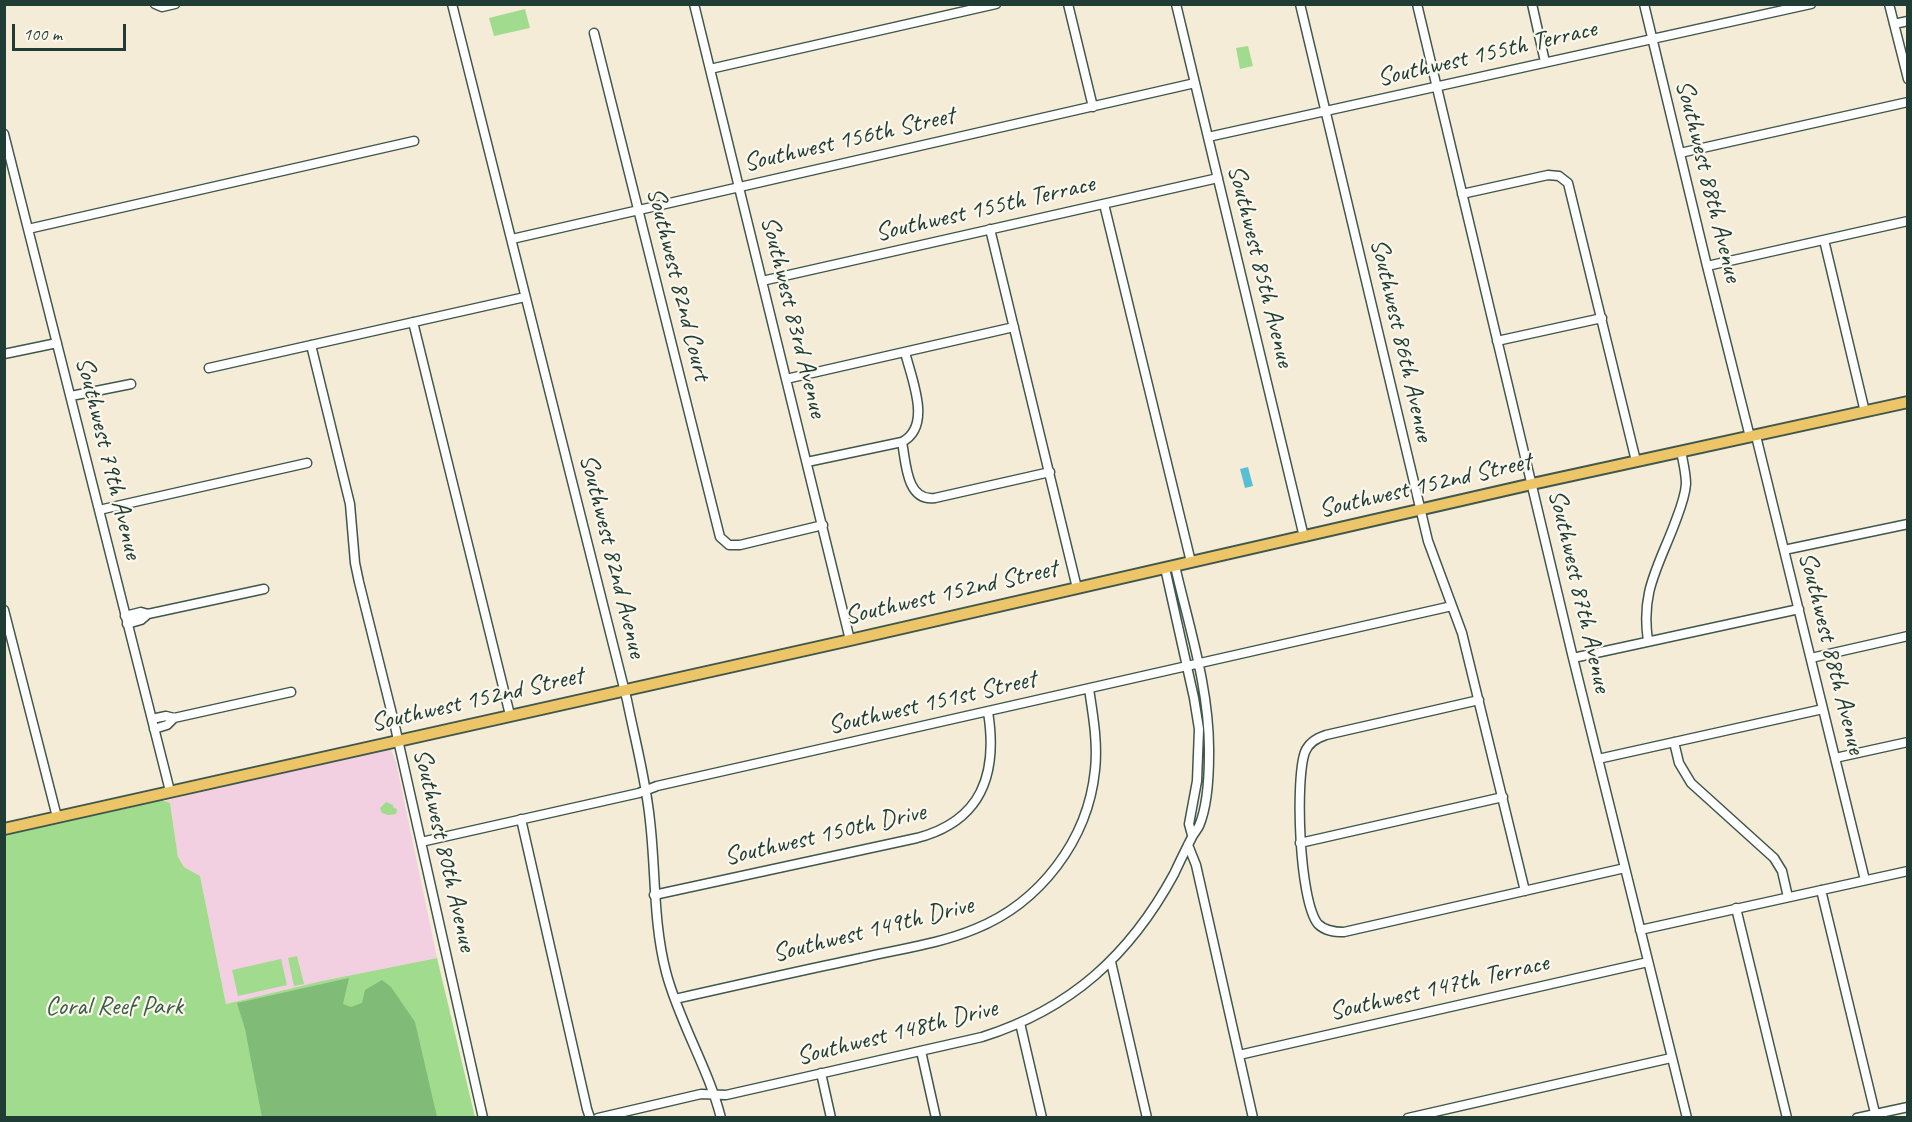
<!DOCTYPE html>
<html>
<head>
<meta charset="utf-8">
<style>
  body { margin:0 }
  #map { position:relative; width:1912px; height:1122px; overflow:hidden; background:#f5ecd7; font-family:Caveat,sans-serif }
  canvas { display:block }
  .frame { position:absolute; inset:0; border:6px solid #1f3d34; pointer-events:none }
  .scale { position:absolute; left:12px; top:24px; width:114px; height:27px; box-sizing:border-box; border:3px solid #1f3d34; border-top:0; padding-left:8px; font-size:18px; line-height:21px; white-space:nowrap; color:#1f3d34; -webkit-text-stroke:4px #fbf7ec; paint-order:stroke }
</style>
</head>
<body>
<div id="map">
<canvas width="1912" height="1122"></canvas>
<div class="frame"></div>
<div class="scale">100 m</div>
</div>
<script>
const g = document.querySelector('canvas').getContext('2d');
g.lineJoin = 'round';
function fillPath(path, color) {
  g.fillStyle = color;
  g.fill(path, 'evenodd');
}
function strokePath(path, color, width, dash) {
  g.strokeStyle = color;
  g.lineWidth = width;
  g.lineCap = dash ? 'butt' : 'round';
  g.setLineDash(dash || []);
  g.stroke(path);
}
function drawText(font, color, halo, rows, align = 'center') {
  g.font = font + ' Caveat,sans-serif';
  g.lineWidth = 4.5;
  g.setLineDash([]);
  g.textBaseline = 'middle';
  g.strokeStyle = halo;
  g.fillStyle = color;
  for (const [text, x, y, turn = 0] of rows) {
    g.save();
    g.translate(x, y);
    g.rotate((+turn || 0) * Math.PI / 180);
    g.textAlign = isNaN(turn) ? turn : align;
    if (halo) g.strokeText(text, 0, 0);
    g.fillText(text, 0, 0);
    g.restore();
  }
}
const built = new Path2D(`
  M387,749L391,750L396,762L437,958L322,981L226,1004L200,876L184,867L178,857L170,803L164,801Z`);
const green = new Path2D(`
  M525,9L530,28L494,36L489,18Z
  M1248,46L1253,66L1240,69L1236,48Z
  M159,799L170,803L178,857L184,867L200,876L226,1004L322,981L437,958L475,1117H5V834L129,808Z
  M386,802L393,805V807L397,809L396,814L388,815L382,813L380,808Z
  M297,956L304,984L294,986L288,958Z
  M281,959L287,985L238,996L232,970Z`);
const forest = new Path2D(`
  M349,978L343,1004L351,1007L362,1003L365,990L382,980L391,987L415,1022L437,1117H262L245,1029L237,1003Z`);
const water = new Path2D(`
  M1248,467L1253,486L1245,488L1240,469Z`);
const minor = new Path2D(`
  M155,4L162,7L175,4
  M452,4L627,700C635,740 646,780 650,821C656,872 653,922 666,972C679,1022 708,1067 721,1118
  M694,4L850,640
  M1068,4L1093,107
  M1176,4L1304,537
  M1300,4L1428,541L1462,633L1525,891
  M1417,4L1573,658L1687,1118
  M1532,4L1545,62
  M1644,4L1707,266L1750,437
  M1889,4L1908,79
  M1894,24L1908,21
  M594,33L720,537L729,545H740L823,525
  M710,69L996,4
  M4,134L170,791
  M1208,137L1811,4
  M1680,153L1908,102
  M1462,194L1548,175L1559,176L1568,183L1636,461
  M1104,204L1191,562
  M28,229L414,141
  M990,229L1077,588
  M512,239L1195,83
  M1824,240L1865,412
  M1707,266L1908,221
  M762,281L1218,178
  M413,322L510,715
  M1497,341L1602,318
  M311,345L350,504L355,563L359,582L394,722L483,1118
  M4,354L57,343
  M209,368L525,297
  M786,379L1014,327
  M71,396L131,384
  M1756,436L1865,880
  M902,442C906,462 906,502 935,498L1050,472
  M807,462L902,442C933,426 911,378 905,352
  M99,510L307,463
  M1784,550L1908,524
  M1165,568L1194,698L1199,729L1197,781L1189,824L1192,835
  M4,610L57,817
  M125,616L141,612L148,614L264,589
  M127,624L141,620L148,614
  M1648,641C1641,594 1656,571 1673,528C1678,514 1685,499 1686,484C1686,473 1683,462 1681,451
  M1573,658L1799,609
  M1811,658L1908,636
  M1479,700L1326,735C1317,738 1309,742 1305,752C1295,779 1299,901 1318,924C1325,931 1334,932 1344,932L1625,868
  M152,719L166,716L174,718L291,692
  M154,729L167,725L174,718
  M1674,742L1679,763L1691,783L1774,858L1782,871L1788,897
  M1835,758L1908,742
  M1598,759L1823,709
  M521,819L587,1109L590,1118
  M421,842L639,793L657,786L1452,606
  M1300,843L1503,797
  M1188,845L1196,865L1253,1118
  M1821,890L1875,1113
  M654,895L917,838C982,821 998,774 988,712
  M1736,908L1787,1118
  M1640,930L1908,871
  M1111,962L1147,1118
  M675,999C737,985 799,971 861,958C899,949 939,944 975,929C1040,903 1088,840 1095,770C1098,743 1093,715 1089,689
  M1020,1023L1042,1118
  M921,1051L936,1118
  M1239,1055L1648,962
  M821,1073L831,1118
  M598,1118L701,1094L726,1095L982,1037C1071,1009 1130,955 1174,874C1180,861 1186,849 1192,837C1194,833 1197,830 1199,826C1208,805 1209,776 1209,754C1210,690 1189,627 1175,566
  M1408,1118L1671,1058
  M1857,1118L1908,1107`);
const major = new Path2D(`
  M4,829L850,640L1532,484L1908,402`);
const streetNames = [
  ["Southwest 155th Terrace",1487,54,-13],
  ["Southwest 156th Street",849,140,-13],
  ["Southwest 88th Avenue",1708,181,76],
  ["Southwest 155th Terrace",985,209,-13],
  ["Southwest 85th Avenue",1260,266,76],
  ["Southwest 82nd Court",678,284,76],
  ["Southwest 83rd Avenue",793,317,76],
  ["Southwest 86th Avenue",1401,340,77],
  ["Southwest 79th Avenue",108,458,76],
  ["Southwest 152nd Street",1425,486,-13],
  ["Southwest 82nd Avenue",612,556,76],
  ["Southwest 87th Avenue",1579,591,77],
  ["Southwest 152nd Street",951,593,-13],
  ["Southwest 88th Avenue",1831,653,76],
  ["Southwest 152nd Street",477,700,-13],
  ["Southwest 151st Street",932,703,-13],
  ["Southwest 150th Drive",825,835,-13],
  ["Southwest 80th Avenue",444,850,77],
  ["Southwest 149th Drive",873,930,-14],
  ["Southwest 147th Terrace",1439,988,-13],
  ["Southwest 148th Drive",897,1033,-14]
];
const parkNames = [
  ["Coral Reef Park",114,1007]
];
fillPath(built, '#f2cfe1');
fillPath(green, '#a1db8d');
fillPath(forest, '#80bb78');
fillPath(water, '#57bfd5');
strokePath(minor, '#3f574c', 11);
strokePath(major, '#3f574c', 14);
strokePath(minor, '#fff', 8);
strokePath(major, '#edc569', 10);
drawText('26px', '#1f3d34', '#fbf7ec', streetNames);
drawText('26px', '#395d46', '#fbf7ec', parkNames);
</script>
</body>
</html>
